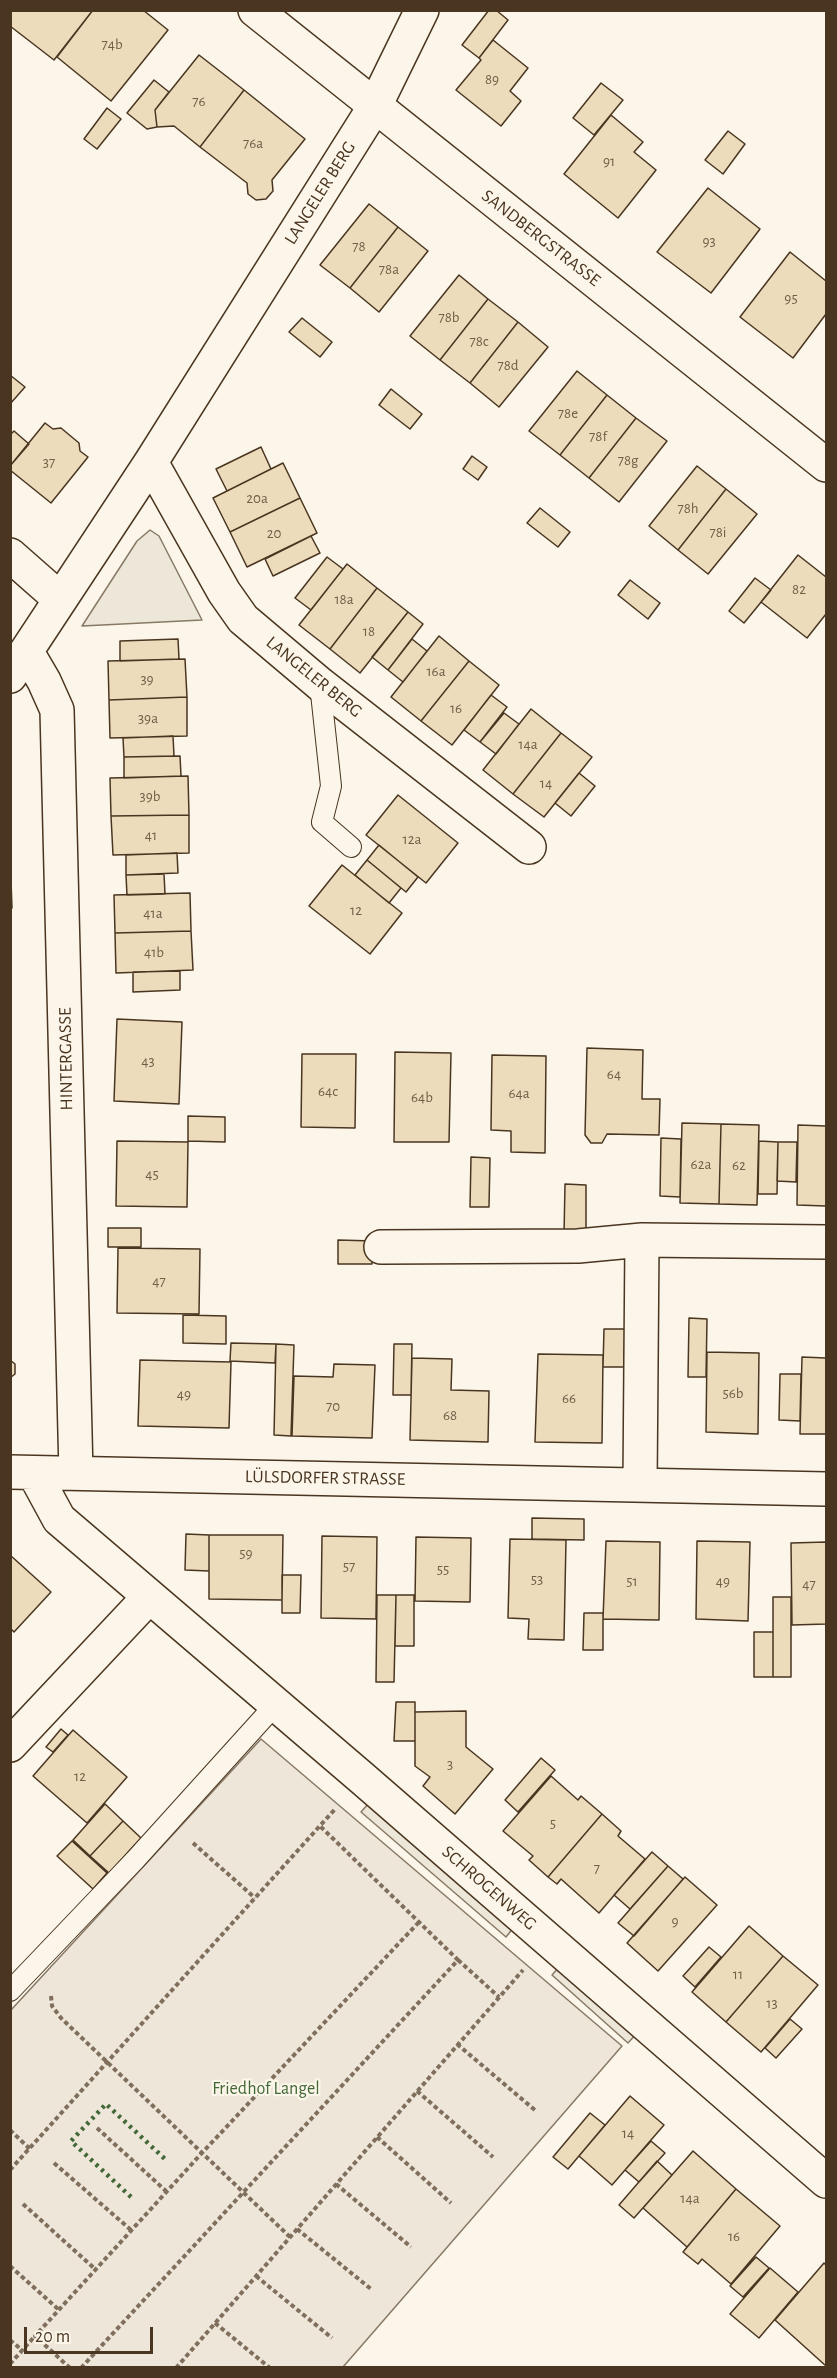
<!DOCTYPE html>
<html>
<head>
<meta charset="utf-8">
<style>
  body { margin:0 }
  #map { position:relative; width:837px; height:2378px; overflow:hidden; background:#fbf6e9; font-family:"Alegreya Sans",sans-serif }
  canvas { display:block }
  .frame { position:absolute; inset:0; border:12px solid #4a3520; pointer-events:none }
  .scale { position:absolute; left:24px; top:2327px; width:129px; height:27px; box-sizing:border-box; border:3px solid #4a3520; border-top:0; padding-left:8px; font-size:18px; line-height:21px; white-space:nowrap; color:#4a3520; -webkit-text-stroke:4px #fbf6e9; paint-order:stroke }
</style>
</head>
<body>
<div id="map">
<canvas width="837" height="2378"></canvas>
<div class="frame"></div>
<div class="scale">20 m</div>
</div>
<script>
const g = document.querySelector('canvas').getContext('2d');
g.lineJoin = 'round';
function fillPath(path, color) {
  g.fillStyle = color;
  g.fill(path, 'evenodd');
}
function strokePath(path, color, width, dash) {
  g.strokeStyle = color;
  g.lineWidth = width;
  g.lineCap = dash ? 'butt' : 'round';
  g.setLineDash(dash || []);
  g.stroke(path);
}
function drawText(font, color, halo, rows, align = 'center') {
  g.font = font + ' "Alegreya Sans",sans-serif';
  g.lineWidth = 4.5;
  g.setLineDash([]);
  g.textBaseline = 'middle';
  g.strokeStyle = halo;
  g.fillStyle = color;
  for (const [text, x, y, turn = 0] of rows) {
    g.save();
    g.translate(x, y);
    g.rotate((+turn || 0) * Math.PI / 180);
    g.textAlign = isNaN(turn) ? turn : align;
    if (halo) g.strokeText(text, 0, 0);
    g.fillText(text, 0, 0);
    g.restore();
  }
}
const green = new Path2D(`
  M261,1739L622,2046L343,2367H11V2010Z`);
const parking = new Path2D(`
  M150,530L159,536L202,620L82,626L137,541Z
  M369,1803L514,1927L506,1937L361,1812Z
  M560,1966L637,2033L628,2043L552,1975Z`);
const building = new Path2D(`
  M10,10H93L54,60L10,26Z
  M93,10H143L168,30L111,101L57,57Z
  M489,10H496L508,20L479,58L462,45Z
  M493,40L528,68L510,91L521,101L501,126L456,90L481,60L479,58Z
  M199,55L244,90L200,147L174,126L157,127L155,110Z
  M154,80L169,92L155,110L157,127L147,129L127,113Z
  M601,83L623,100L594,135L573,118Z
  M244,90L305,139L272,180L273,191L266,199L256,200L248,194L247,183L200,147Z
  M107,108L121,119L97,149L84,139Z
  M611,115L643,142L634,152L656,170L618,218L564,174Z
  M728,131L745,144L723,174L705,160Z
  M708,188L760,229L711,293L657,252Z
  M369,204L398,227L350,288L320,265Z
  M398,227L428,251L379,312L350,288Z
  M790,252L826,281V314L793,358L740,317Z
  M459,275L488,299L440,360L410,336Z
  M488,299L518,322L470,383L440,360Z
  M302,318L332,342L320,357L289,332Z
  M518,322L548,347L499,407L470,383Z
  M577,371L607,395L560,455L529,431Z
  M10,375L25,387L10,404Z
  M391,389L422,414L410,429L379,405Z
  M607,395L636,418L589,478L560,455Z
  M636,418L667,441L619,502L589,478Z
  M45,423L53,429L61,428L79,443L80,451L88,457L51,503L10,470V466Z
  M14,431L29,444L10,466V435Z
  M261,447L271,469L227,491L216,469Z
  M472,456L487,467L478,480L463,469Z
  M283,463L300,498L230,532L213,498Z
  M697,466L726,489L678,550L649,526Z
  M726,489L757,514L708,574L678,550Z
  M300,498L317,533L247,567L230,532Z
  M540,508L570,532L558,547L527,523Z
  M311,536L320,553L273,576L265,559Z
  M798,555L826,577V614L807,638L761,602Z
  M327,557L343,569L311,610L295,598Z
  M347,564L377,588L330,649L299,625Z
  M755,578L771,590L744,623L729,611Z
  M630,580L660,603L648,619L618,595Z
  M377,588L408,612L360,673L330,649Z
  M408,612L423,624L388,670L372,657Z
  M439,636L469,661L421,721L391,697Z
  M178,639L179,659L120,661V641Z
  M412,639L427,651L403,682L388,670Z
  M185,659L187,697L109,700L108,661Z
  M469,661L499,685L452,745L421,721Z
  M491,695L507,707L480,742L464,730Z
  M187,697V736L110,738L109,700Z
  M531,709L561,733L513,794L483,770Z
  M504,713L519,724L496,754L480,742Z
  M561,733L592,757L544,817L513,794Z
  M173,736L174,756L124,757L123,738Z
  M180,756L181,776L124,778V757Z
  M579,773L595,786L571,816L555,803Z
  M188,776L189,815L111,816L110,778Z
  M398,795L458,843L426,883L366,835Z
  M189,815V853L113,855L111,816Z
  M379,845L418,877L406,892L367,860Z
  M10,853L12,908H10Z
  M177,853L178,873L126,875V855Z
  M367,860L401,888L389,903L355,875Z
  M342,865L402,913L370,954L309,906Z
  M164,874L165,894L127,895L126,875Z
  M190,893L191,931L115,933L114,895Z
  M191,931L193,970L116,973L115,933Z
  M180,971V990L133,992V972Z
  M117,1019L182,1022L179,1104L114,1101Z
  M587,1048L643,1050L642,1099H660L659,1135L607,1134L602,1143H591L585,1135Z
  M395,1052L451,1053L449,1142H394Z
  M302,1054H356L355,1128L301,1127Z
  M492,1055L546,1056L545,1153L511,1152V1131L491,1130Z
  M188,1116L225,1117V1142L188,1141Z
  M682,1123L721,1124L719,1204L680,1203Z
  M721,1124L759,1125L757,1205L719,1204Z
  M798,1125L826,1126V1206L797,1205Z
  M661,1138L681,1139L680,1197L660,1196Z
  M117,1141L188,1142L187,1207L116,1206Z
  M759,1141L778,1142L777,1194H758Z
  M778,1142H797L796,1182L777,1181Z
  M471,1157L490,1158L489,1207H470Z
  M565,1184L586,1185V1236L564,1235Z
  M108,1228H141V1247H108Z
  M338,1240L373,1241L372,1264H338Z
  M118,1248L200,1249L199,1314L117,1313Z
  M183,1315L226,1316V1344L183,1343Z
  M689,1318L707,1319L706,1377H688Z
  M604,1329H625L624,1367H603Z
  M231,1343L276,1344L275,1363L230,1361Z
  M276,1344L294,1345L291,1436L274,1435Z
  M394,1344H412L411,1395H393Z
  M707,1352L759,1353L758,1434L706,1432Z
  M538,1354L603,1355L602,1443L535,1442Z
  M802,1357L826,1358V1434H800Z
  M412,1358L452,1359L451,1390L489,1391L488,1442L410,1440Z
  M10,1360L15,1364V1374L10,1378Z
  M140,1360L231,1362L229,1428L138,1426Z
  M334,1364L375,1365L372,1438L292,1436L294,1376L333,1377Z
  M780,1374H801L800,1421L779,1420Z
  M532,1518L584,1519V1540L532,1539Z
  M186,1534L209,1535V1571L185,1570Z
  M209,1535H283L282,1600L209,1599Z
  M322,1536L377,1537L376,1619L321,1618Z
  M416,1537L471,1538L470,1602L415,1601Z
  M510,1539L566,1540L564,1640L528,1639L529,1619L508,1618Z
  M606,1541L660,1542L659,1620L603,1619Z
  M697,1541L750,1542L748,1621L696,1619Z
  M826,1542V1624L792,1625L791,1543Z
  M10,1555L51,1592L14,1632L10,1628Z
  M282,1575H301L300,1613H282Z
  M377,1595H396L394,1682H376Z
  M396,1595H414V1646H395Z
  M773,1597H791V1677H773Z
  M584,1613H603V1650H583Z
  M754,1632H773V1677H754Z
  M396,1702H415V1741H394Z
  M466,1711V1747L493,1769L455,1814L423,1786L430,1777L415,1766V1712Z
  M61,1729L68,1735L53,1752L46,1747Z
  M73,1730L127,1777L87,1823L33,1776Z
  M541,1758L555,1770L518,1812L505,1800Z
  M551,1776L578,1800L581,1796L602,1814L548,1877L529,1860L533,1856L503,1831Z
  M105,1804L123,1821L90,1856L73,1840Z
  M602,1814L621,1831L618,1836L645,1859L599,1913L561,1879L557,1884L548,1877Z
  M123,1821L141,1838L109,1873L90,1856Z
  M72,1841L107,1873L93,1889L57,1856Z
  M652,1852L668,1866L630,1909L614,1895Z
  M668,1866L683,1879L634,1936L618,1923Z
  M685,1877L717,1905L658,1971L627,1943Z
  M749,1926L783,1956L726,2022L692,1992Z
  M709,1947L721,1957L695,1987L683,1976Z
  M783,1956L818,1985L761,2052L726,2022Z
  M790,2019L802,2029L776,2058L765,2048Z
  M630,2096L664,2125L612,2185L579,2156Z
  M590,2113L605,2125L568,2169L553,2157Z
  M651,2141L665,2153L639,2182L625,2170Z
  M693,2151L736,2189L687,2247L643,2208Z
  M657,2161L672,2175L634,2218L619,2205Z
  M736,2189L780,2226L731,2284L702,2259L698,2264L683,2252Z
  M756,2257L769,2268L743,2297L730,2286Z
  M824,2263L826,2265V2366L775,2320Z
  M770,2268L798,2292L759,2338L730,2314Z`);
const path = new Path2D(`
  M193,1843L255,1898
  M458,1960L499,1997
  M51,1996L52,2006L61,2018L290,2237
  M457,2044L536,2111
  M417,2091L493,2157
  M97,2128L166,2191
  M10,2130L30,2149
  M377,2137L451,2203
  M54,2163L131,2230
  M10,2170L336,1808
  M336,2184L411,2247
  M23,2204L95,2269
  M297,2229L371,2289
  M10,2266L58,2309
  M256,2276L332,2338
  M215,2323L270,2368
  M10,2340L23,2351
  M10,2364L35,2336
  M70,2368L35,2336L201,2154L418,1923
  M81,2368L458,1960L320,1826
  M176,2368L523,1970`);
const lane = new Path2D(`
  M320,684L331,786L322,822L351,847
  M10,1991L135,1860L276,1704`);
const street = new Path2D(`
  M151,462L224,592L243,619L320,684L529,847
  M10,555L60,599
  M27,652L44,681L57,710L76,1473
  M10,676L151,462L375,106L422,10
  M381,1247L578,1246L642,1240
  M10,1472L826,1489
  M34,1473L59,1519L362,1778L826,2181
  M640,1485L642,1240L826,1242
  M10,1745L149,1597`);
const secondary = new Path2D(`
  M255,10L826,465`);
const hedge = new Path2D(`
  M131,2197L71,2141L106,2104L165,2159`);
const numberNames = [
  ["74b",112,44],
  ["89",492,79],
  ["76",199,101],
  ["76a",253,143],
  ["91",609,161],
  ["93",709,241],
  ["78",359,246],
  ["78a",389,269],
  ["95",791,298],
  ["78b",449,317],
  ["78c",479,341],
  ["78d",508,365],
  ["78e",568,413],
  ["78f",598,436],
  ["78g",628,460],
  ["37",49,462],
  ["20a",257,498],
  ["78h",688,508],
  ["78i",718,532],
  ["20",274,533],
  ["82",799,589],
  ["18a",344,599],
  ["18",369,631],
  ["16a",436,671],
  ["39",147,679],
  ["16",456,708],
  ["39a",148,718],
  ["14a",528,744],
  ["14",546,783],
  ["39b",150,796],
  ["41",151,835],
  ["12a",412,839],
  ["12",356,910],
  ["41a",153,913],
  ["41b",154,952],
  ["43",148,1061],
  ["64",614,1074],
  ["64c",328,1091],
  ["64a",519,1093],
  ["64b",422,1097],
  ["62a",701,1164],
  ["62",739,1165],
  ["45",152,1174],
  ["47",159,1281],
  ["56b",733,1393],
  ["49",184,1394],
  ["66",569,1398],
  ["70",333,1406],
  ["68",450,1415],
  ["59",246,1553],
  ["57",349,1566],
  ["55",443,1569],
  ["53",537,1579],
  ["51",632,1581],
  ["49",723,1581],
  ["47",809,1584],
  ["3",450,1764],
  ["12",80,1776],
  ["5",553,1823],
  ["7",597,1868],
  ["9",675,1921],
  ["11",738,1974],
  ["13",772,2003],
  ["14",628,2133],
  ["14a",690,2198],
  ["16",734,2236]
];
const streetNames = [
  ["LANGELER BERG",320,193,-58],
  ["SANDBERGSTRASSE",541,238,38],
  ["LANGELER BERG",314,677,39],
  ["HINTERGASSE",66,1059,-91],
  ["LÜLSDORFER STRASSE",325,1478,1],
  ["SCHROGENWEG",489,1888,41]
];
const parkNames = [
  ["Friedhof Langel",266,2089]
];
fillPath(green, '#ede6d9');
strokePath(green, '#887966', 1.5);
fillPath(parking, '#ede7d9');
strokePath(parking, '#887966', 1.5);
fillPath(building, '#ecdcbc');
strokePath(building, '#4a3520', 1.5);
strokePath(lane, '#4a3520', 22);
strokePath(street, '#4a3520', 36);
strokePath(secondary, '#4a3520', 36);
strokePath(path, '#7f6f5c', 4, [4.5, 3]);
strokePath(lane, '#fbf6e9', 20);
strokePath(street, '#fbf6e9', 33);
strokePath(secondary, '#fbf6e9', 33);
strokePath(hedge, '#436837', 4.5, [3, 4.5]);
drawText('15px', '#725f47', null, numberNames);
drawText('18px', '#4a3520', '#fbf6e9', streetNames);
drawText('18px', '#436837', '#fbf6e9', parkNames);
</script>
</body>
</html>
